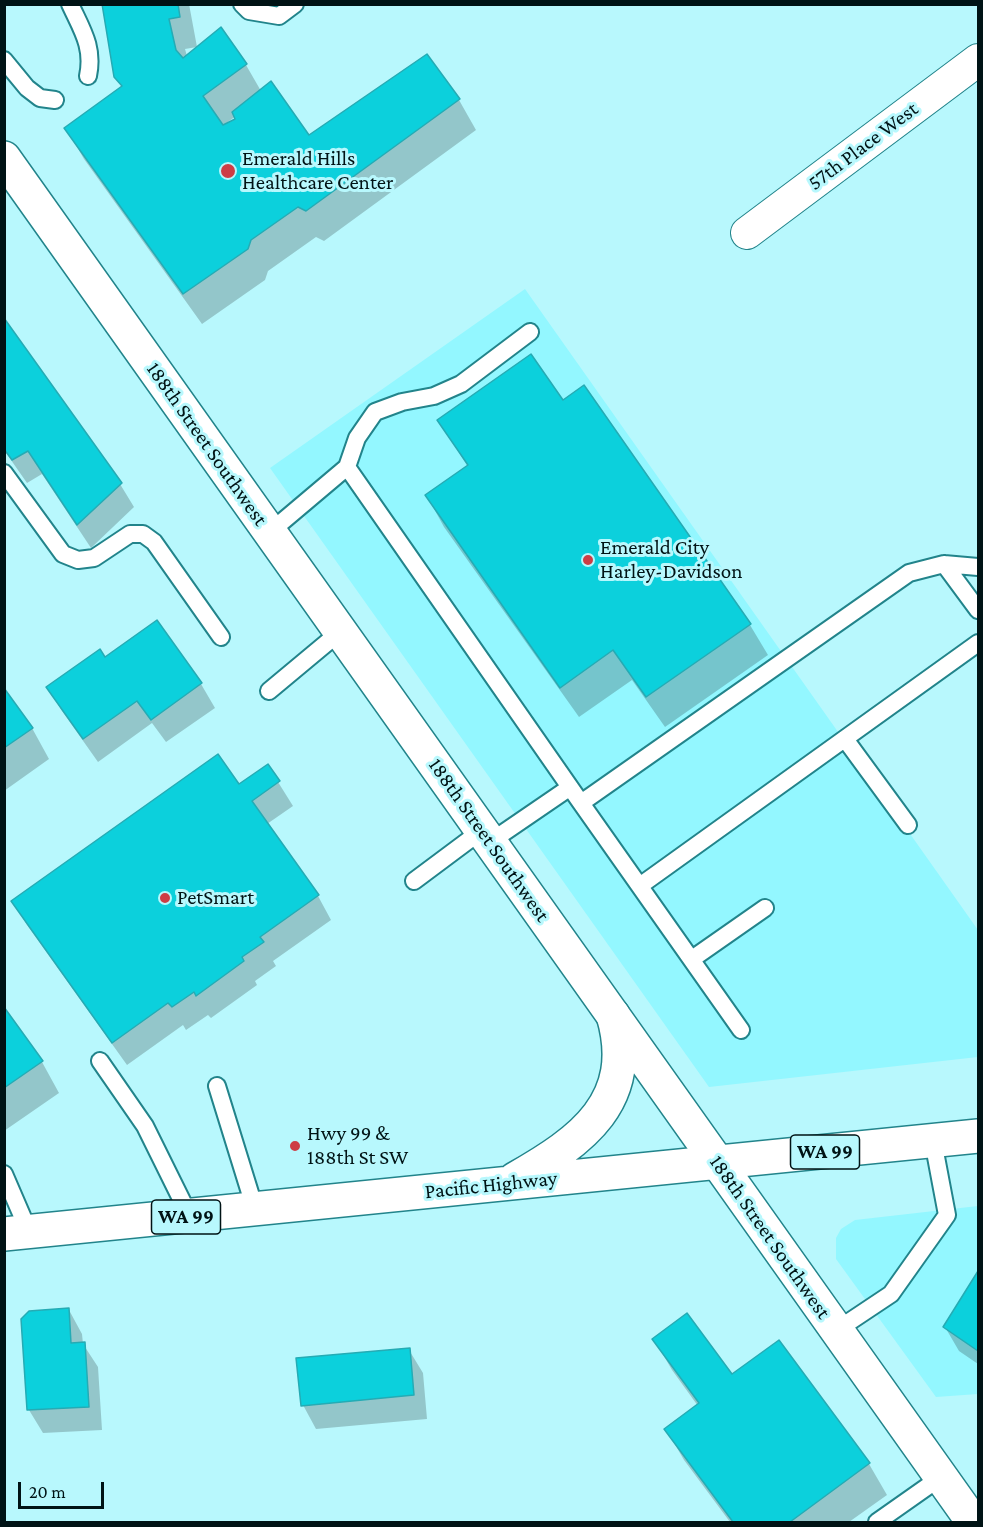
<!DOCTYPE html>
<html>
<head>
<meta charset="utf-8">
<style>
  body { margin:0 }
  #map { position:relative; width:983px; height:1527px; overflow:hidden; background:#b8f8fd; font-family:"Crimson Pro",serif }
  canvas { display:block }
  .frame { position:absolute; inset:0; border:6px solid #001315; pointer-events:none }
  .scale { position:absolute; left:18px; top:1482px; width:86px; height:27px; box-sizing:border-box; border:3px solid #001315; border-top:0; padding-left:8px; font-size:18px; line-height:21px; white-space:nowrap; color:#001315; -webkit-text-stroke:4px #b8f8fd; paint-order:stroke }
</style>
</head>
<body>
<div id="map">
<canvas width="983" height="1527"></canvas>
<div class="frame"></div>
<div class="scale">20 m</div>
</div>
<script>
const g = document.querySelector('canvas').getContext('2d');
g.lineJoin = 'round';
function fillPath(path, color) {
  g.fillStyle = color;
  g.fill(path, 'evenodd');
}
function strokePath(path, color, width, dash) {
  g.strokeStyle = color;
  g.lineWidth = width;
  g.lineCap = dash ? 'butt' : 'round';
  g.setLineDash(dash || []);
  g.stroke(path);
}
function drawText(font, color, halo, rows, align = 'center') {
  g.font = font + ' "Crimson Pro",serif';
  g.lineWidth = 6;
  g.setLineDash([]);
  g.textBaseline = 'middle';
  g.strokeStyle = halo;
  g.fillStyle = color;
  for (const [text, x, y, turn = 0] of rows) {
    g.save();
    g.translate(x, y);
    g.rotate((+turn || 0) * Math.PI / 180);
    g.textAlign = isNaN(turn) ? turn : align;
    if (halo) g.strokeText(text, 0, 0);
    g.fillText(text, 0, 0);
    g.restore();
  }
}
const built = new Path2D(`
  M525,289L978,930V1057L709,1087L270,468Z
  M978,1206V1394L936,1397L836,1259V1238L841,1229L855,1220Z`);
const shadow = new Path2D(`
  M103,4H189L197,47L185,49L187,56L220,29L246,65L261,91L309,137L459,100L476,130L324,241L316,237L268,271L265,280L202,324L84,159L66,128L122,87L116,77ZM236,116L237,119L226,125L225,124Z
  M4,320L120,484L134,507L91,548L42,474L27,483L4,450Z
  M563,402L750,625L768,655L665,727L632,680L579,717L444,527L427,496L468,467L439,421Z
  M157,622L201,684L215,708L166,742L152,723L98,762L62,711L48,687L105,659Z
  M4,690L32,728L49,759L4,791Z
  M268,766L293,806L267,824L318,896L331,920L273,961L276,966L255,981L257,985L211,1018L208,1015L186,1030L183,1025L127,1065L27,925L13,902L239,786Z
  M4,1009L42,1062L59,1093L4,1131Z
  M978,1274V1364L959,1351L945,1327Z
  M69,1310L82,1334L83,1344L98,1367L102,1430L43,1433L29,1410Z
  M654,1339L732,1377L779,1342L869,1464L887,1495L849,1522H730L684,1460L666,1429L698,1406L672,1370Z
  M409,1350L423,1373L427,1419L316,1429L303,1405Z`);
const building = new Path2D(`
  M102,4H178L180,17L169,19L176,50L183,58L221,27L247,64L203,96L223,125L235,119L232,112L271,81L309,135L427,54L460,99L306,211L298,207L251,240L248,249L183,294L64,128L122,86L114,77Z
  M4,318L122,483L77,525L28,451L12,460L4,449Z
  M531,354L563,400L584,385L751,624L646,697L613,650L560,688L425,495L468,465L437,420Z
  M157,620L202,683L151,720L137,701L83,739L46,687L100,649L105,657Z
  M4,688L33,728L4,748Z
  M218,754L239,784L268,764L280,781L252,801L319,895L260,937L264,942L242,957L244,961L196,996L194,992L172,1007L168,1003L112,1043L11,901Z
  M4,1007L43,1061L4,1088Z
  M978,1271V1351L943,1327Z
  M69,1308L71,1343L85,1342L89,1407L27,1410L21,1319L29,1311Z
  M687,1313L732,1374L779,1340L870,1463L790,1522H733L664,1429L699,1403L652,1339Z
  M410,1348L414,1395L301,1406L296,1358Z`);
const lane = new Path2D(`
  M70,4C82,30 94,47 88,76
  M242,4L249,11L279,16L295,4
  M4,60L27,88L40,98L55,100
  M347,467L581,803L909,573L944,564L978,567
  M4,473L63,554L78,560L94,558L130,534H143L154,542L221,637
  M270,532L347,467L357,438L375,412L402,402L434,396L461,384L530,332
  M944,564L978,610
  M269,691L341,631
  M845,739L908,825
  M581,803L741,1030
  M490,842L569,788
  M414,881L481,831
  M641,885L978,643
  M692,959L765,908
  M100,1061L145,1126L190,1217
  M217,1086L255,1209
  M4,1174L29,1232
  M837,1330L891,1294L947,1215L933,1141
  M877,1522L941,1477`);
const street = new Path2D(`
  M747,233L978,60`);
const secondary = new Path2D(`
  M4,158L973,1522`);
const highway = new Path2D(`
  M515,1179C582,1141 638,1101 613,1015
  M4,1234L978,1136`);
const markers = [
  [228,171,8,"#cd3d45"],
  [588,560,6,"#cd3d45"],
  [165,898,6,"#cd3d45"],
  [295,1146,6,"#cd3d45"]
];
const shields = [
  [825,1152,69],
  [186,1217,69]
];
const shieldNames = [
  ["WA 99",825,1152],
  ["WA 99",186,1217]
];
const streetNames = [
  ["57th Place West",863,146,-37],
  ["188th Street Southwest",207,444,55],
  ["188th Street Southwest",489,840,55],
  ["Pacific Highway",491,1185,-6],
  ["188th Street Southwest",770,1237,55]
];
const poiNames = [
  ["Emerald Hills",242,159],
  ["Healthcare Center",242,183],
  ["Emerald City",600,548],
  ["Harley-Davidson",600,572],
  ["PetSmart",177,898],
  ["Hwy 99 &",307,1134],
  ["188th St SW",307,1158]
];
fillPath(built, '#93f7ff');
fillPath(shadow, '#0003');
fillPath(building, '#0cd0dc');
strokePath(building, '#25abb4', 1.5);
strokePath(lane, '#22848b', 20);
strokePath(street, '#22848b', 34);
strokePath(secondary, '#22848b', 36);
strokePath(highway, '#22848b', 36);
strokePath(lane, '#fff', 16);
strokePath(street, '#fff', 32);
strokePath(secondary, '#fff', 33);
strokePath(highway, '#fff', 33);
for (const [x, y, r, color] of markers) {
  const dot = new Path2D();
  dot.arc(x, y, r, 0, 2 * Math.PI);
  g.fillStyle = color;
  g.fill(dot);
  strokePath(dot, '#b8f8fd', 2);
}
for (const [x, y, w] of shields) {
  const box = new Path2D();
  box.roundRect(x - w / 2, y - 17, w, 34, 4.5);
  g.fillStyle = '#b8f8fd';
  g.fill(box);
  strokePath(box, '#001315', 1.5);
}
drawText('bold 20px', '#001315', null, shieldNames);
drawText('21px', '#001315', '#b8f8fd', streetNames);
drawText('21px', '#001315', '#b8f8fd', poiNames, 'left');
</script>
</body>
</html>
